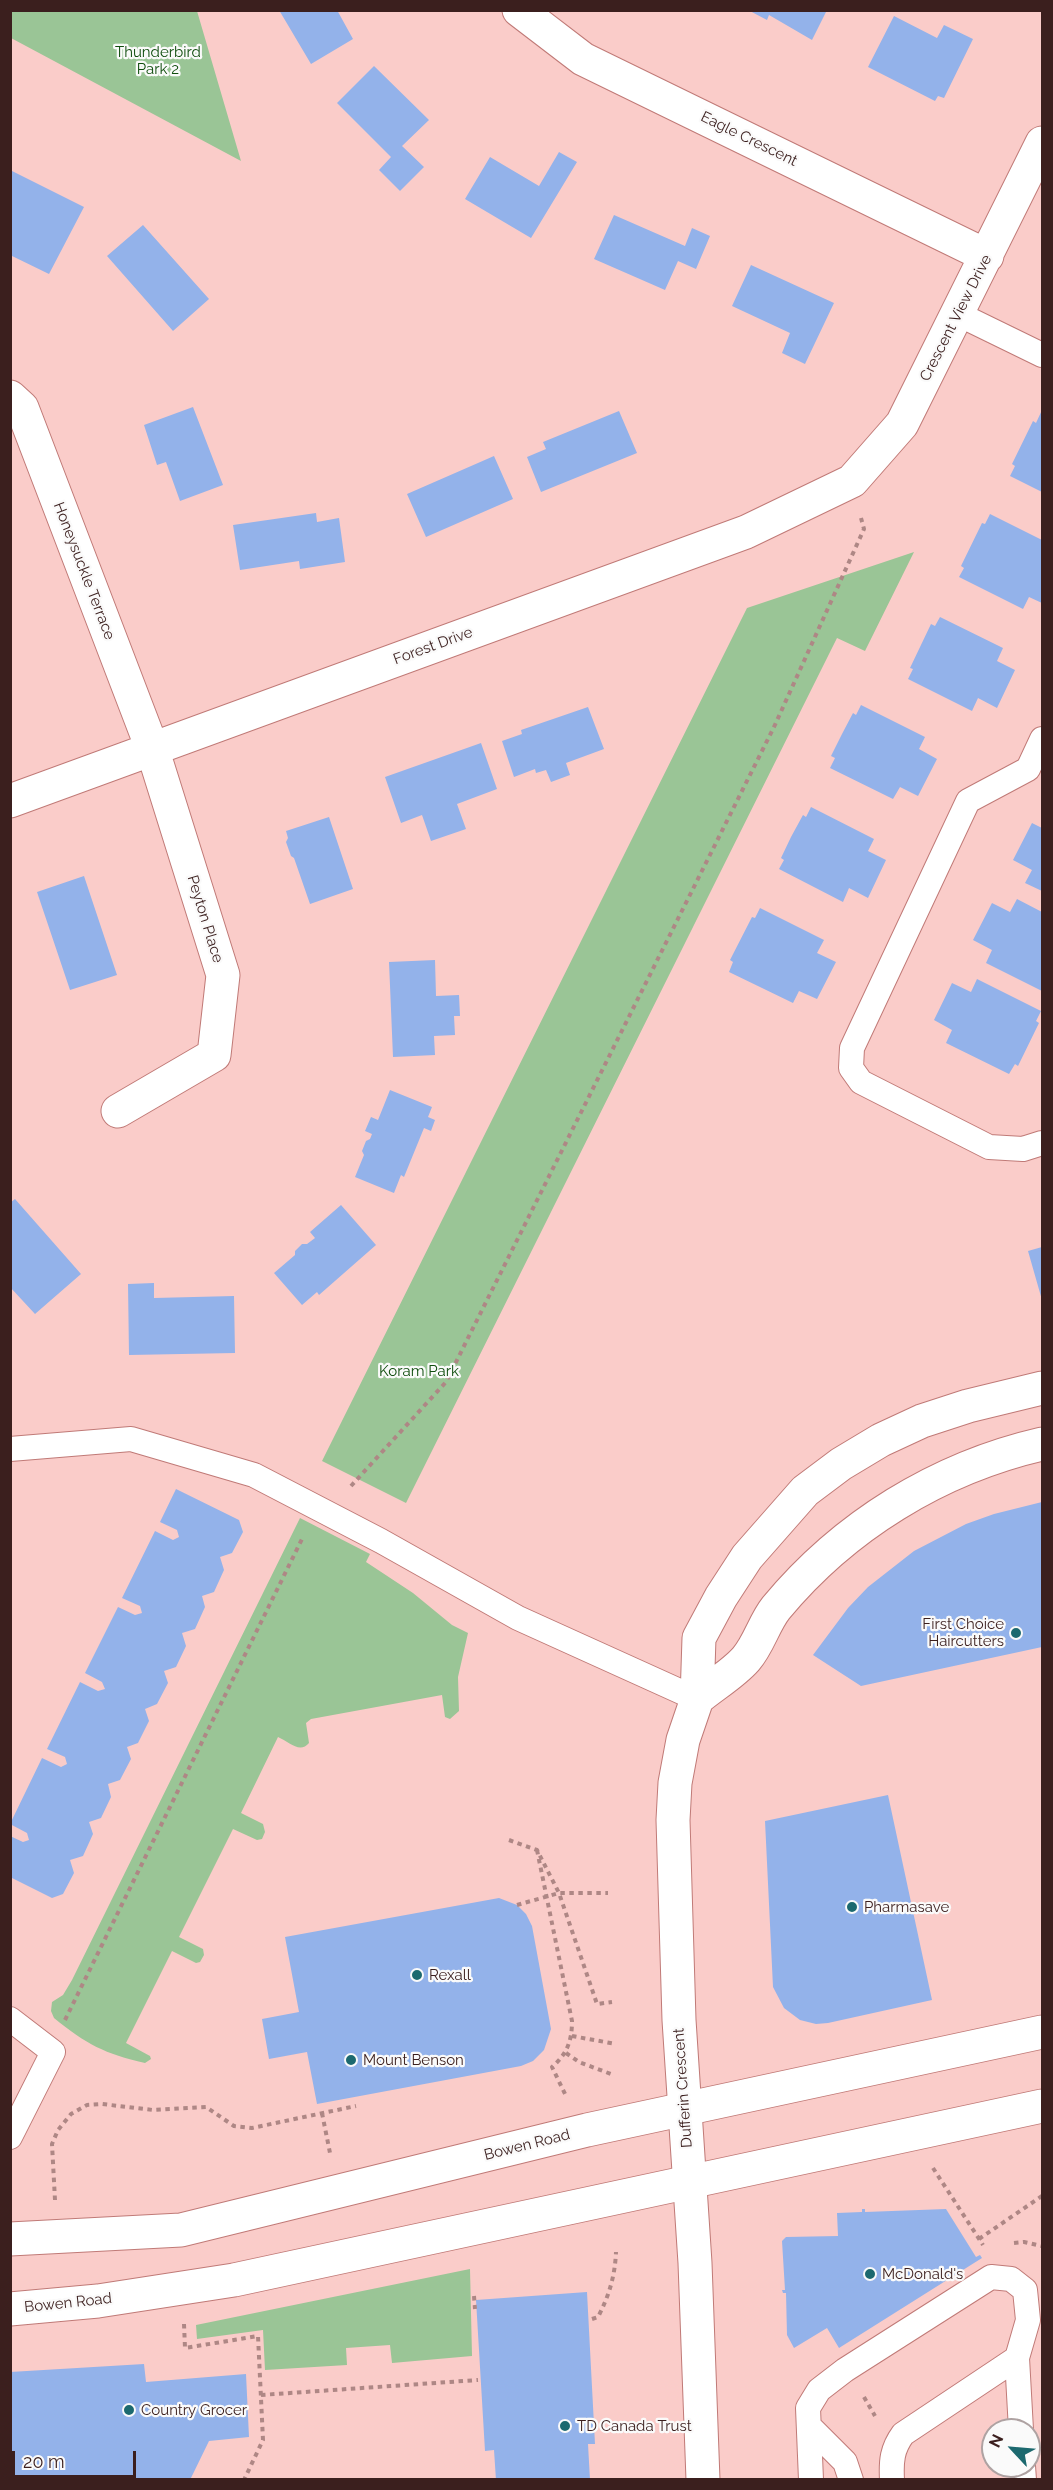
<!DOCTYPE html>
<html>
<head>
<meta charset="utf-8">
<style>
  body { margin:0 }
  #map { position:relative; width:1053px; height:2490px; overflow:hidden; background:#faccc9; font-family:Raleway,sans-serif }
  canvas { display:block }
  .frame { position:absolute; inset:0; border:12px solid #3b1f1e; pointer-events:none }
  .north { position:absolute; left:981px; top:2418px; width:60px; height:60px; box-sizing:border-box; background:#fafafa; border:2px solid #aea2a2; border-radius:50%; rotate:296deg; font-size:16px; font-weight:700; line-height:24px; text-align:center; color:#3b1f1e }
  .north::after { content:''; display:block; margin:auto; width:21px; height:27px; background:#1c696f; clip-path:polygon(50% 0,100% 100%,50% 72%,0 100%) }
  .scale { position:absolute; left:12px; top:2451px; width:124px; height:27px; box-sizing:border-box; border:3px solid #3b1f1e; border-top:0; padding-left:8px; font-size:18px; line-height:21px; white-space:nowrap; color:#3b1f1e; -webkit-text-stroke:4px #fafafa; paint-order:stroke }
</style>
</head>
<body>
<div id="map">
<canvas width="1053" height="2490"></canvas>
<div class="frame"></div>
<div class="north">N</div>
<div class="scale">20 m</div>
</div>
<script>
const g = document.querySelector('canvas').getContext('2d');
g.lineJoin = 'round';
function fillPath(path, color) {
  g.fillStyle = color;
  g.fill(path, 'evenodd');
}
function strokePath(path, color, width, dash) {
  g.strokeStyle = color;
  g.lineWidth = width;
  g.lineCap = dash ? 'butt' : 'round';
  g.setLineDash(dash || []);
  g.stroke(path);
}
function drawText(font, color, halo, rows, align = 'center') {
  g.font = font + ' Raleway,sans-serif';
  g.lineWidth = 4.5;
  g.setLineDash([]);
  g.textBaseline = 'middle';
  g.strokeStyle = halo;
  g.fillStyle = color;
  for (const [text, x, y, turn = 0] of rows) {
    g.save();
    g.translate(x, y);
    g.rotate((+turn || 0) * Math.PI / 180);
    g.textAlign = isNaN(turn) ? turn : align;
    if (halo) g.strokeText(text, 0, 0);
    g.fillText(text, 0, 0);
    g.restore();
  }
}
const green = new Path2D(`
  M10,11H197L241,161L11,38Z
  M914,552L865,651L837,638L406,1503L322,1461L747,608Z
  M300,1518L370,1554L366,1562L413,1593L452,1625L468,1633L458,1677L459,1711L450,1719L445,1717L442,1695L311,1719L306,1723L309,1743C300,1754 289,1742 278,1737L241,1813L263,1824L265,1832L262,1839L257,1840L233,1829L179,1937L203,1949L204,1955L200,1962L196,1963L172,1951L126,2043L150,2056L151,2059L145,2063C105,2054 86,2044 54,2018L51,2011L52,2002L63,1995L72,1980Z
  M470,2269L472,2356L392,2363L390,2345L346,2348L347,2365L265,2370L263,2330L197,2339L196,2325Z`);
const building = new Path2D(`
  M279,10H337L353,39L311,64Z
  M748,10H827L812,40L769,15L767,20Z
  M894,16L937,38L944,25L973,39L944,98L938,96L935,101L868,67Z
  M374,66L429,120L402,146L424,167L400,191L379,170L391,157L337,103Z
  M559,152L577,162L531,238L465,199L490,157L539,186Z
  M10,170L84,207L49,274L10,255Z
  M614,215L685,246L692,228L710,236L696,269L678,261L665,290L594,259Z
  M143,225L209,299L173,331L107,256Z
  M751,265L834,303L805,364L782,353L790,333L732,306Z
  M193,407L223,485L180,501L166,462L157,465L144,425Z
  M1042,410V492L1010,476L1015,466L1012,464L1033,421L1036,423Z
  M619,411L637,453L541,492L527,457L546,449L543,442Z
  M494,456L513,499L426,537L407,494Z
  M316,513L317,522L339,518L345,562L300,569L299,561L240,570L233,525Z
  M990,514L1042,540V603L1029,597L1023,609L959,577L964,568L961,566L982,523L985,524Z
  M940,617L1003,648L997,661L1015,670L997,708L978,698L972,711L908,679L913,669L910,668L931,624L935,626Z
  M861,705L925,737L919,749L937,759L918,796L900,787L893,799L830,768L835,758L831,756L842,734L853,713L856,715Z
  M588,707L604,749L566,763L570,775L551,782L546,770L536,773L535,769L514,777L502,741L522,734L521,730Z
  M481,743L497,789L457,804L466,829L431,841L422,815L401,823L385,777Z
  M811,807L874,839L868,851L886,860L868,898L849,888L843,902L779,869L784,860L781,858L791,837L803,815L806,817Z
  M329,817L353,889L310,904L294,858L291,856L286,842L288,838L286,831Z
  M1032,823L1042,828V891L1025,883L1032,870L1013,860Z
  M84,876L117,975L70,990L37,892Z
  M1017,899L1042,912V991L986,963L992,950L973,940L992,903L1010,912Z
  M760,908L824,940L817,953L836,962L817,999L799,991L793,1003L729,972L733,962L730,960L752,917L755,918Z
  M435,960L436,996L459,995L460,1016H454L455,1035L434,1036L435,1055L393,1057L389,962Z
  M977,979L1041,1011L1036,1021L1039,1023L1018,1066L1015,1064L1009,1074L946,1043L952,1030L934,1020L952,983L971,992Z
  M390,1090L432,1107L428,1117L435,1120L431,1131L424,1128L404,1177L401,1175L394,1193L355,1177L364,1155L362,1151L366,1141L370,1139L372,1134L365,1131L371,1117L378,1120Z
  M15,1199L81,1274L35,1314L10,1287V1203Z
  M341,1205L376,1245L319,1295L317,1292L302,1305L274,1273L295,1255V1251L302,1244H307L315,1238L310,1232Z
  M1042,1247V1300L1028,1251Z
  M154,1283V1298L234,1296L235,1353L129,1355L128,1284Z
  M176,1489L239,1520L243,1532L232,1553L220,1557L224,1570L214,1592L202,1596L205,1607L195,1629L182,1633L186,1646L176,1667L164,1671L168,1683L157,1704L145,1709L149,1721L138,1743L127,1747L131,1759L120,1780L108,1784L111,1797L101,1818L89,1822L93,1834L83,1856L70,1860L74,1873L63,1894L52,1898L10,1877V1836L23,1842L29,1840L27,1833L10,1824L42,1758L61,1767L67,1764L65,1757L47,1749L80,1682L98,1691L105,1689L102,1682L85,1673L118,1607L135,1615L142,1613L140,1606L122,1598L155,1531L173,1540L179,1537L177,1530L160,1522Z
  M1042,1502V1647L861,1686L813,1655L848,1608L868,1587L914,1551L966,1524L994,1514Z
  M888,1795L932,2000L828,2023L816,2024L800,2020L784,2008L773,1987L765,1821Z
  M499,1898L517,1905L526,1914L532,1926L551,2029L544,2050L533,2061L521,2066L317,2104L307,2052L269,2059L262,2019L299,2012L285,1937Z
  M862,2209H865V2212L946,2209L976,2257L980,2255L982,2258L839,2348L827,2328L794,2348L787,2335L786,2293H783L782,2290H785L782,2241L786,2237L838,2236L837,2213L862,2212Z
  M587,2292L595,2444H588L590,2480H496L494,2450L485,2451L476,2300Z
  M144,2364L146,2382L246,2374L249,2437L209,2441L190,2480H10V2372Z`);
const path = new Path2D(`
  M351,1486L446,1382L774,727L864,529L861,518
  M509,1840L537,1850L559,1893L597,2004L612,2002
  M537,1850L572,2021C572,2041 567,2054 552,2067L566,2096
  M517,1905L559,1893H608
  M65,2020L303,1537
  M572,2036L616,2044
  M566,2053L579,2062L611,2074
  M322,2113L330,2153
  M933,2168L983,2245
  M55,2200L52,2144L58,2130L71,2114L87,2105L102,2104L153,2110L206,2107L234,2126L252,2128L356,2106
  M979,2239L1042,2196
  M1014,2243L1024,2242L1042,2246
  M474,2296L475,2309
  M592,2319L598,2317C609,2296 615,2276 616,2252
  M184,2324L185,2348L258,2336L263,2440L244,2480
  M261,2395L478,2380
  M864,2397L875,2416`);
const service = new Path2D(`
  M958,314L1042,355
  M1042,739L1028,769L968,801L852,1048L851,1068L861,1082L989,1147L1023,1149L1042,1143
  M10,1449L131,1439L254,1475L381,1541L518,1618L697,1699
  M10,2019L53,2052L10,2137
  M810,2427L845,2462L851,2480
  M1023,2466L1024,2480
  M811,2480L808,2408L819,2390L845,2370L991,2277L1011,2279L1025,2290L1028,2320L1017,2358L1021,2430
  M892,2480C891,2461 892,2449 903,2434L1017,2358`);
const minor = new Path2D(`
  M519,10L583,59L987,256
  M10,397L22,408L152,748L223,975L214,1055L118,1111
  M10,801L746,532L852,481L902,424L1042,143`);
const tertiary = new Path2D(`
  M697,1699C712,1686 733,1674 746,1659C759,1644 764,1623 776,1608C844,1526 938,1468 1042,1444
  M703,2480L695,2263L679,2020L673,1820L675,1783L683,1740L697,1699L699,1638L721,1597L747,1557L805,1491L841,1464L881,1440L922,1421L968,1406L1042,1388`);
const secondary = new Path2D(`
  M10,2239L181,2230L587,2130L1042,2032
  M10,2309L98,2301L234,2280L1042,2106`);
const markers = [
  [1016,1633,6,"#1c696f"],
  [852,1907,6,"#1c696f"],
  [417,1975,6,"#1c696f"],
  [351,2060,6,"#1c696f"],
  [870,2274,6,"#1c696f"],
  [129,2410,6,"#1c696f"],
  [565,2426,6,"#1c696f"]
];
const parkNames = [
  ["Thunderbird",158,52],
  ["Park 2",158,69],
  ["Koram Park",419,1371]
];
const streetNames = [
  ["Eagle Crescent",749,139,26],
  ["Crescent View Drive",956,318,-63],
  ["Honeysuckle Terrace",84,571,69],
  ["Forest Drive",433,646,-20],
  ["Peyton Place",205,919,73],
  ["Dufferin Crescent",683,2088,-94],
  ["Bowen Road",527,2145,-14],
  ["Bowen Road",68,2303,-6]
];
const poiNames = [
  ["First Choice",1004,1624,"right"],
  ["Haircutters",1004,1641,"right"],
  ["Pharmasave",864,1907],
  ["Rexall",429,1975],
  ["Mount Benson",363,2060],
  ["McDonald's",882,2274],
  ["Country Grocer",141,2410],
  ["TD Canada Trust",577,2426]
];
fillPath(green, '#9ac596');
fillPath(building, '#93b2ea');
strokePath(service, '#c07a77', 26);
strokePath(minor, '#c07a77', 35);
strokePath(tertiary, '#c07a77', 35);
strokePath(secondary, '#c07a77', 35);
strokePath(path, '#ae8785', 4, [4.5, 4.5]);
strokePath(service, '#fff', 24);
strokePath(minor, '#fff', 33);
strokePath(tertiary, '#fff', 33);
strokePath(secondary, '#fff', 33);
for (const [x, y, r, color] of markers) {
  const dot = new Path2D();
  dot.arc(x, y, r, 0, 2 * Math.PI);
  g.fillStyle = color;
  g.fill(dot);
  strokePath(dot, '#fafafa', 2);
}
drawText('15px', '#0f4d0d', '#fafafa', parkNames);
drawText('15px', '#3b1f1e', '#fafafa', streetNames);
drawText('15px', '#3b1f1e', '#fafafa', poiNames, 'left');
</script>
</body>
</html>
